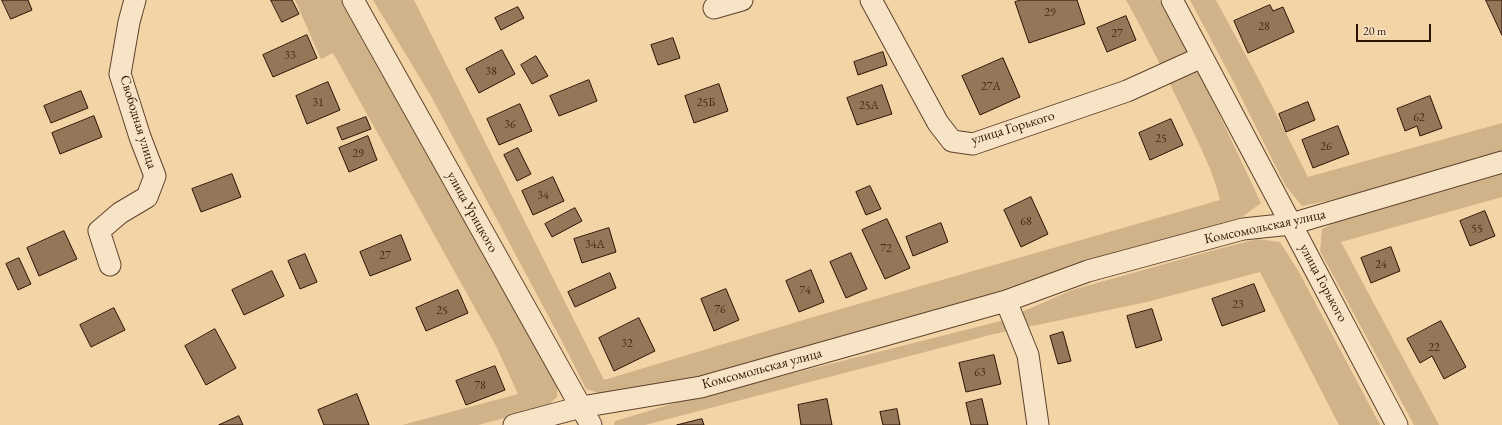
<!DOCTYPE html>
<html>
<head>
<meta charset="utf-8">
<style>
  body { margin:0 }
  #map { position:relative; width:1502px; height:425px; overflow:hidden; background:#f3d4a6; font-family:"EB Garamond",serif }
  canvas { display:block }
  .scale { position:absolute; left:1356px; top:24px; width:75px; height:18px; box-sizing:border-box; border:2px solid #2c1203; border-top:0; padding-left:5px; font-size:12px; line-height:14px; white-space:nowrap; color:#2c1203; -webkit-text-stroke:3px #f7e3c5; paint-order:stroke }
</style>
</head>
<body>
<div id="map">
<canvas width="1502" height="425"></canvas>
<div class="scale">20 m</div>
</div>
<script>
const g = document.querySelector('canvas').getContext('2d');
g.lineJoin = 'round';
function fillPath(path, color) {
  g.fillStyle = color;
  g.fill(path, 'evenodd');
}
function strokePath(path, color, width, dash) {
  g.strokeStyle = color;
  g.lineWidth = width;
  g.lineCap = dash ? 'butt' : 'round';
  g.setLineDash(dash || []);
  g.stroke(path);
}
function drawText(font, color, halo, rows, align = 'center') {
  g.font = font + ' "EB Garamond",serif';
  g.lineWidth = 3.5;
  g.setLineDash([]);
  g.textBaseline = 'middle';
  g.strokeStyle = halo;
  g.fillStyle = color;
  for (const [text, x, y, turn = 0] of rows) {
    g.save();
    g.translate(x, y);
    g.rotate((+turn || 0) * Math.PI / 180);
    g.textAlign = isNaN(turn) ? turn : align;
    if (halo) g.strokeText(text, 0, 0);
    g.fillText(text, 0, 0);
    g.restore();
  }
}
const green = new Path2D(`
  M295,0H341L438,166L558,383L557,397L546,407L478,425H402L518,394L496,346L333,53L321,59Z
  M373,0H414L604,380L820,315L1220,200C1213,171 1199,144 1186,117C1167,78 1148,39 1126,0H1159L1211,97L1261,203L1242,217L1156,243L999,297L686,384L604,395L586,389L567,351L432,98Z
  M1190,0H1216L1258,78L1308,177L1502,123V156L1456,170L1327,201L1302,206L1285,185L1233,81Z
  M1502,173V197L1341,242L1439,425H1414L1320,251L1322,229L1344,218Z
  M1257,239L1280,242L1299,272L1380,425H1339L1260,272L1147,302L994,334L645,425H614L615,421L675,403L1001,321L1072,290L1211,251Z`);
const building = new Path2D(`
  M2,0H28L32,10L11,19Z
  M271,0H292L299,14L282,22Z
  M1021,0H1077L1085,24L1029,43L1015,2Z
  M1486,0H1502V35Z
  M1270,5L1273,11L1283,7L1294,32L1248,53L1234,21Z
  M518,7L524,18L501,30L495,18Z
  M1126,16L1136,40L1107,52L1097,28Z
  M307,35L317,58L273,77L263,55Z
  M673,38L680,58L658,65L651,45Z
  M502,50L515,74L479,93L466,69Z
  M883,52L887,65L858,75L854,62Z
  M536,56L548,76L532,84L521,65Z
  M1003,58L1020,97L980,115L962,76Z
  M589,80L597,101L559,116L550,96Z
  M328,82L340,110L307,124L296,96Z
  M719,84L728,111L694,123L685,96Z
  M882,85L892,114L857,125L847,98Z
  M81,91L88,108L51,123L44,106Z
  M1430,96L1442,128L1420,136L1417,126L1405,131L1397,109Z
  M1308,102L1315,120L1286,132L1279,114Z
  M520,104L532,131L499,145L487,119Z
  M94,116L102,137L60,154L52,133Z
  M366,117L371,129L342,140L337,128Z
  M1171,119L1183,145L1150,160L1139,133Z
  M1338,126L1349,154L1313,168L1302,140Z
  M368,136L377,160L349,172L339,148Z
  M518,148L531,174L517,181L504,155Z
  M232,174L241,197L201,212L192,189Z
  M553,177L564,201L533,215L522,191Z
  M870,186L881,209L866,215L856,192Z
  M1031,197L1048,234L1021,247L1004,210Z
  M575,208L582,221L552,237L545,224Z
  M1485,211L1495,236L1470,246L1460,221Z
  M887,219L910,268L885,279L862,230Z
  M941,223L948,242L913,256L906,237Z
  M609,228L616,252L582,263L574,239Z
  M64,231L77,259L39,276L27,248Z
  M401,235L411,260L370,276L360,252Z
  M1391,247L1400,271L1371,283L1361,258Z
  M851,253L867,289L846,298L830,262Z
  M305,254L317,282L300,289L288,261Z
  M19,258L31,284L18,290L6,264Z
  M811,270L824,302L799,312L786,281Z
  M272,271L284,296L244,315L232,290Z
  M610,273L616,288L575,307L568,292Z
  M1254,284L1265,311L1222,326L1212,299Z
  M726,289L739,320L714,331L701,299Z
  M458,290L468,313L426,331L416,308Z
  M114,308L125,330L91,347L80,325Z
  M1152,309L1162,340L1136,348L1127,316Z
  M639,318L655,351L614,371L599,338Z
  M1441,321L1466,367L1444,379L1432,356L1420,363L1407,339Z
  M215,329L236,368L206,385L185,346Z
  M1063,332L1071,361L1058,364L1050,336Z
  M994,355L1001,384L966,392L959,363Z
  M495,366L505,390L466,405L456,381Z
  M357,394L369,425H324L318,410Z
  M827,399L832,425H801L798,405Z
  M982,399L988,425H971L966,403Z
  M897,409L900,425H883L880,412Z
  M239,416L243,425H219Z
  M702,419L704,425H677Z`);
const street = new Path2D(`
  M353,0L591,425
  M871,0L938,123L952,141L973,144L1127,91L1202,57
  M1172,0L1291,224L1397,425
  M714,8L742,0
  M110,265L99,231L120,213L147,197L155,176L140,137L120,74L129,22L135,0
  M1006,301L1028,355L1038,425
  M514,425L581,407L701,387L1006,301L1088,271L1243,229L1291,224L1502,162`);
const numberNames = [
  ["29",1050,13],
  ["28",1264,27],
  ["27",1117,34],
  ["33",290,56],
  ["38",491,72],
  ["27А",991,87],
  ["31",318,103],
  ["25Б",706,103],
  ["25А",869,106],
  ["62",1419,118],
  ["36",510,125],
  ["25",1161,139],
  ["26",1326,147],
  ["29",358,154],
  ["34",543,196],
  ["68",1026,222],
  ["55",1477,229],
  ["34А",595,245],
  ["72",886,249],
  ["27",385,256],
  ["24",1381,265],
  ["74",805,291],
  ["23",1238,305],
  ["76",720,310],
  ["25",442,311],
  ["32",627,344],
  ["22",1434,348],
  ["63",980,373],
  ["78",480,386]
];
const streetNames = [
  ["Свободная улица",138,122,73],
  ["улица Горького",1013,128,-17],
  ["улица Урицкого",472,212,61],
  ["Комсомольская улица",1265,227,-12],
  ["улица Горького",1323,283,62],
  ["Комсомольская улица",762,369,-15]
];
fillPath(green, '#d1b38a');
fillPath(building, '#937758');
strokePath(building, '#2c1203', 1);
strokePath(street, '#5e422c', 23);
strokePath(street, '#f7e3c5', 21);
drawText('12px', '#462b18', null, numberNames);
drawText('14px', '#2c1203', '#f7e3c5', streetNames);
</script>
</body>
</html>
